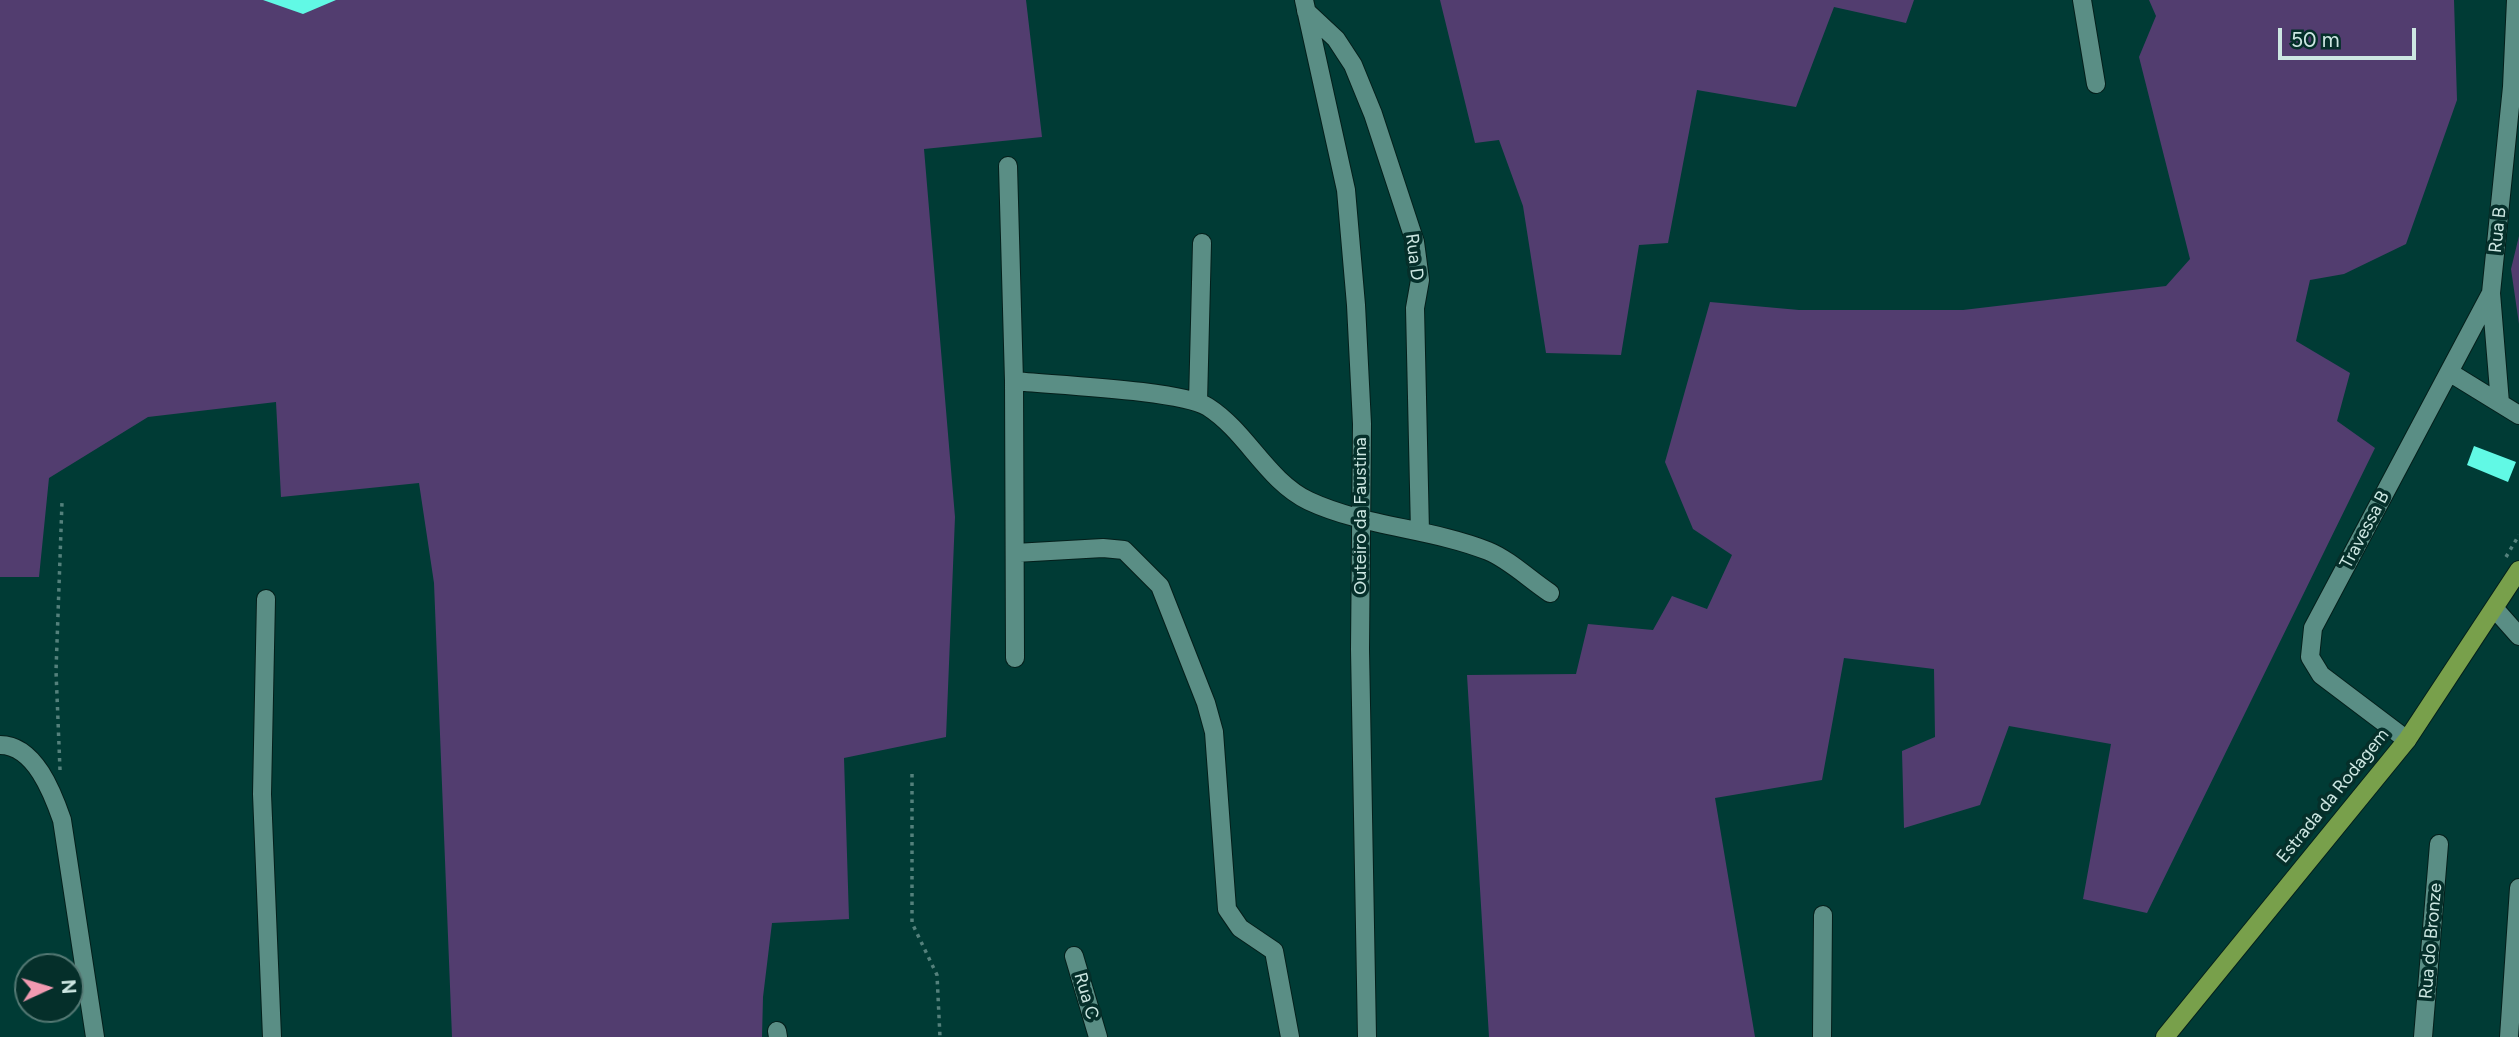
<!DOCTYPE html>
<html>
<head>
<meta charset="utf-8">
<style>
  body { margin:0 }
  #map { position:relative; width:2519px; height:1037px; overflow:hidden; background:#003b35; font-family:Figtree,sans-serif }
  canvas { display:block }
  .north { position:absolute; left:14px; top:953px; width:70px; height:70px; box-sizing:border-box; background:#052f2a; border:2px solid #557974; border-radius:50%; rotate:86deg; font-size:19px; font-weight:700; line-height:28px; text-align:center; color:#cde7e2 }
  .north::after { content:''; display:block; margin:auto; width:24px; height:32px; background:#f19ab1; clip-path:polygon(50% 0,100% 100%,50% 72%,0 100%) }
  .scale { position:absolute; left:2278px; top:28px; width:138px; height:32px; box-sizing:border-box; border:4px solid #cde7e2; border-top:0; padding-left:9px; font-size:21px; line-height:24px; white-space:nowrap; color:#cde7e2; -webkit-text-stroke:5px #052f2a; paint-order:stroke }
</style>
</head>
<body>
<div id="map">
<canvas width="2519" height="1037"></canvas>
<div class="north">N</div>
<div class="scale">50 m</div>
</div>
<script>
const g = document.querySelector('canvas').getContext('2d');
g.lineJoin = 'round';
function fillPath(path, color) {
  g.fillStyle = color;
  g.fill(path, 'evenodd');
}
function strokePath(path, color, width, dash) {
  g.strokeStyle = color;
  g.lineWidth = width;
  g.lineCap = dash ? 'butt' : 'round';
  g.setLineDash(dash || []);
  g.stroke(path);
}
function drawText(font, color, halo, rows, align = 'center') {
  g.font = font + ' Figtree,sans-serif';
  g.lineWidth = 7;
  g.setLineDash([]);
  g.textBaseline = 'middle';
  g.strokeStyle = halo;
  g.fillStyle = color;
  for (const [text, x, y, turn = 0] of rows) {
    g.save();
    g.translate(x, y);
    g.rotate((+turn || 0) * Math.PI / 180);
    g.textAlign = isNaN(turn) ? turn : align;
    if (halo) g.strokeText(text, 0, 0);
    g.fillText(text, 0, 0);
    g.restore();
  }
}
const green = new Path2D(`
  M0,0H1026L1042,137L924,149L955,517L946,737L844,758L849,919L772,923L763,997L762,1037H452L434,583L419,483L281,497L276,402L148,417L49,478L39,577H0Z
  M1440,0H1914L1906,23L1834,7L1796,107L1697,90L1668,243L1639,245L1621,355L1546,353L1523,206L1499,140L1475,143Z
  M2149,0H2454L2457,100L2406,244L2344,274L2310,280L2296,341L2350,373L2337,421L2375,448L2147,913L2083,899L2111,744L2009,726L1980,805L1904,828L1902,751L1935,737L1934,669L1844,658L1822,780L1715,798L1755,1037H1489L1467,675L1576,674L1588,624L1653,630L1672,596L1707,609L1732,555L1693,529L1665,462L1710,302L1799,310H1963L2166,286L2190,259L2139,57L2156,16Z
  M2519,236V324L2511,269Z`);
const building = new Path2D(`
  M263,0H336L303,14Z
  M2474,446L2516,462L2508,482L2467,465Z`);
const path = new Path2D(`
  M2506,557L2519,535
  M60,770L56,671L62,502
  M912,774V923L937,975L940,1037`);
const minor = new Path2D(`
  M1304,0L1346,190L1356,305L1362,424L1360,649L1367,1037
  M2082,0L2096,84
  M1306,11L1336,39L1353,65L1373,114L1415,242L1420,280L1415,308L1420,532
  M1008,166L1014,381L1015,658
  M2449,372L2519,415
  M1014,381C1052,385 1182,390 1208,407C1247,432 1267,481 1309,501C1365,527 1430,528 1488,551C1510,560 1530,580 1550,593
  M1198,402L1202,243
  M2500,403L2491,293L2512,87L2516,0
  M1015,553L1103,548L1124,550L1160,586L1206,703L1214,732L1227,909L1240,928L1274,951L1290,1037
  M266,599L262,794L272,1037
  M2495,609L2519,636
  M2407,740L2321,675L2310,657L2313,628L2491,293
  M0,745C35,745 53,794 62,820L95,1037
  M1074,956L1098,1037
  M777,1031L778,1037
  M1822,1037L1823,915
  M2423,1037L2439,844
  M2509,1037L2519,888`);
const major = new Path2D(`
  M2165,1037L2407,740L2519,570`);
const streetNames = [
  ["Rua B",2498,230,-84],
  ["Rua D",1414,257,83],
  ["Outeiro da Faustina",1361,516,-90],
  ["Travessa B",2365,530,-62],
  ["Estrada da Rodagem",2333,796,-51],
  ["Rua do Bronze",2431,941,-85],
  ["Rua C",1086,996,74]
];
fillPath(green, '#523d6f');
fillPath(building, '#61f9e5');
strokePath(minor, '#041f1b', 20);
strokePath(major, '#041f1b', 20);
strokePath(path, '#54817c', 3.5, [3.5, 5]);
strokePath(minor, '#5a8e85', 18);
strokePath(major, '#78a04b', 18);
drawText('18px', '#cde7e2', '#052f2a', streetNames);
</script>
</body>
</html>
